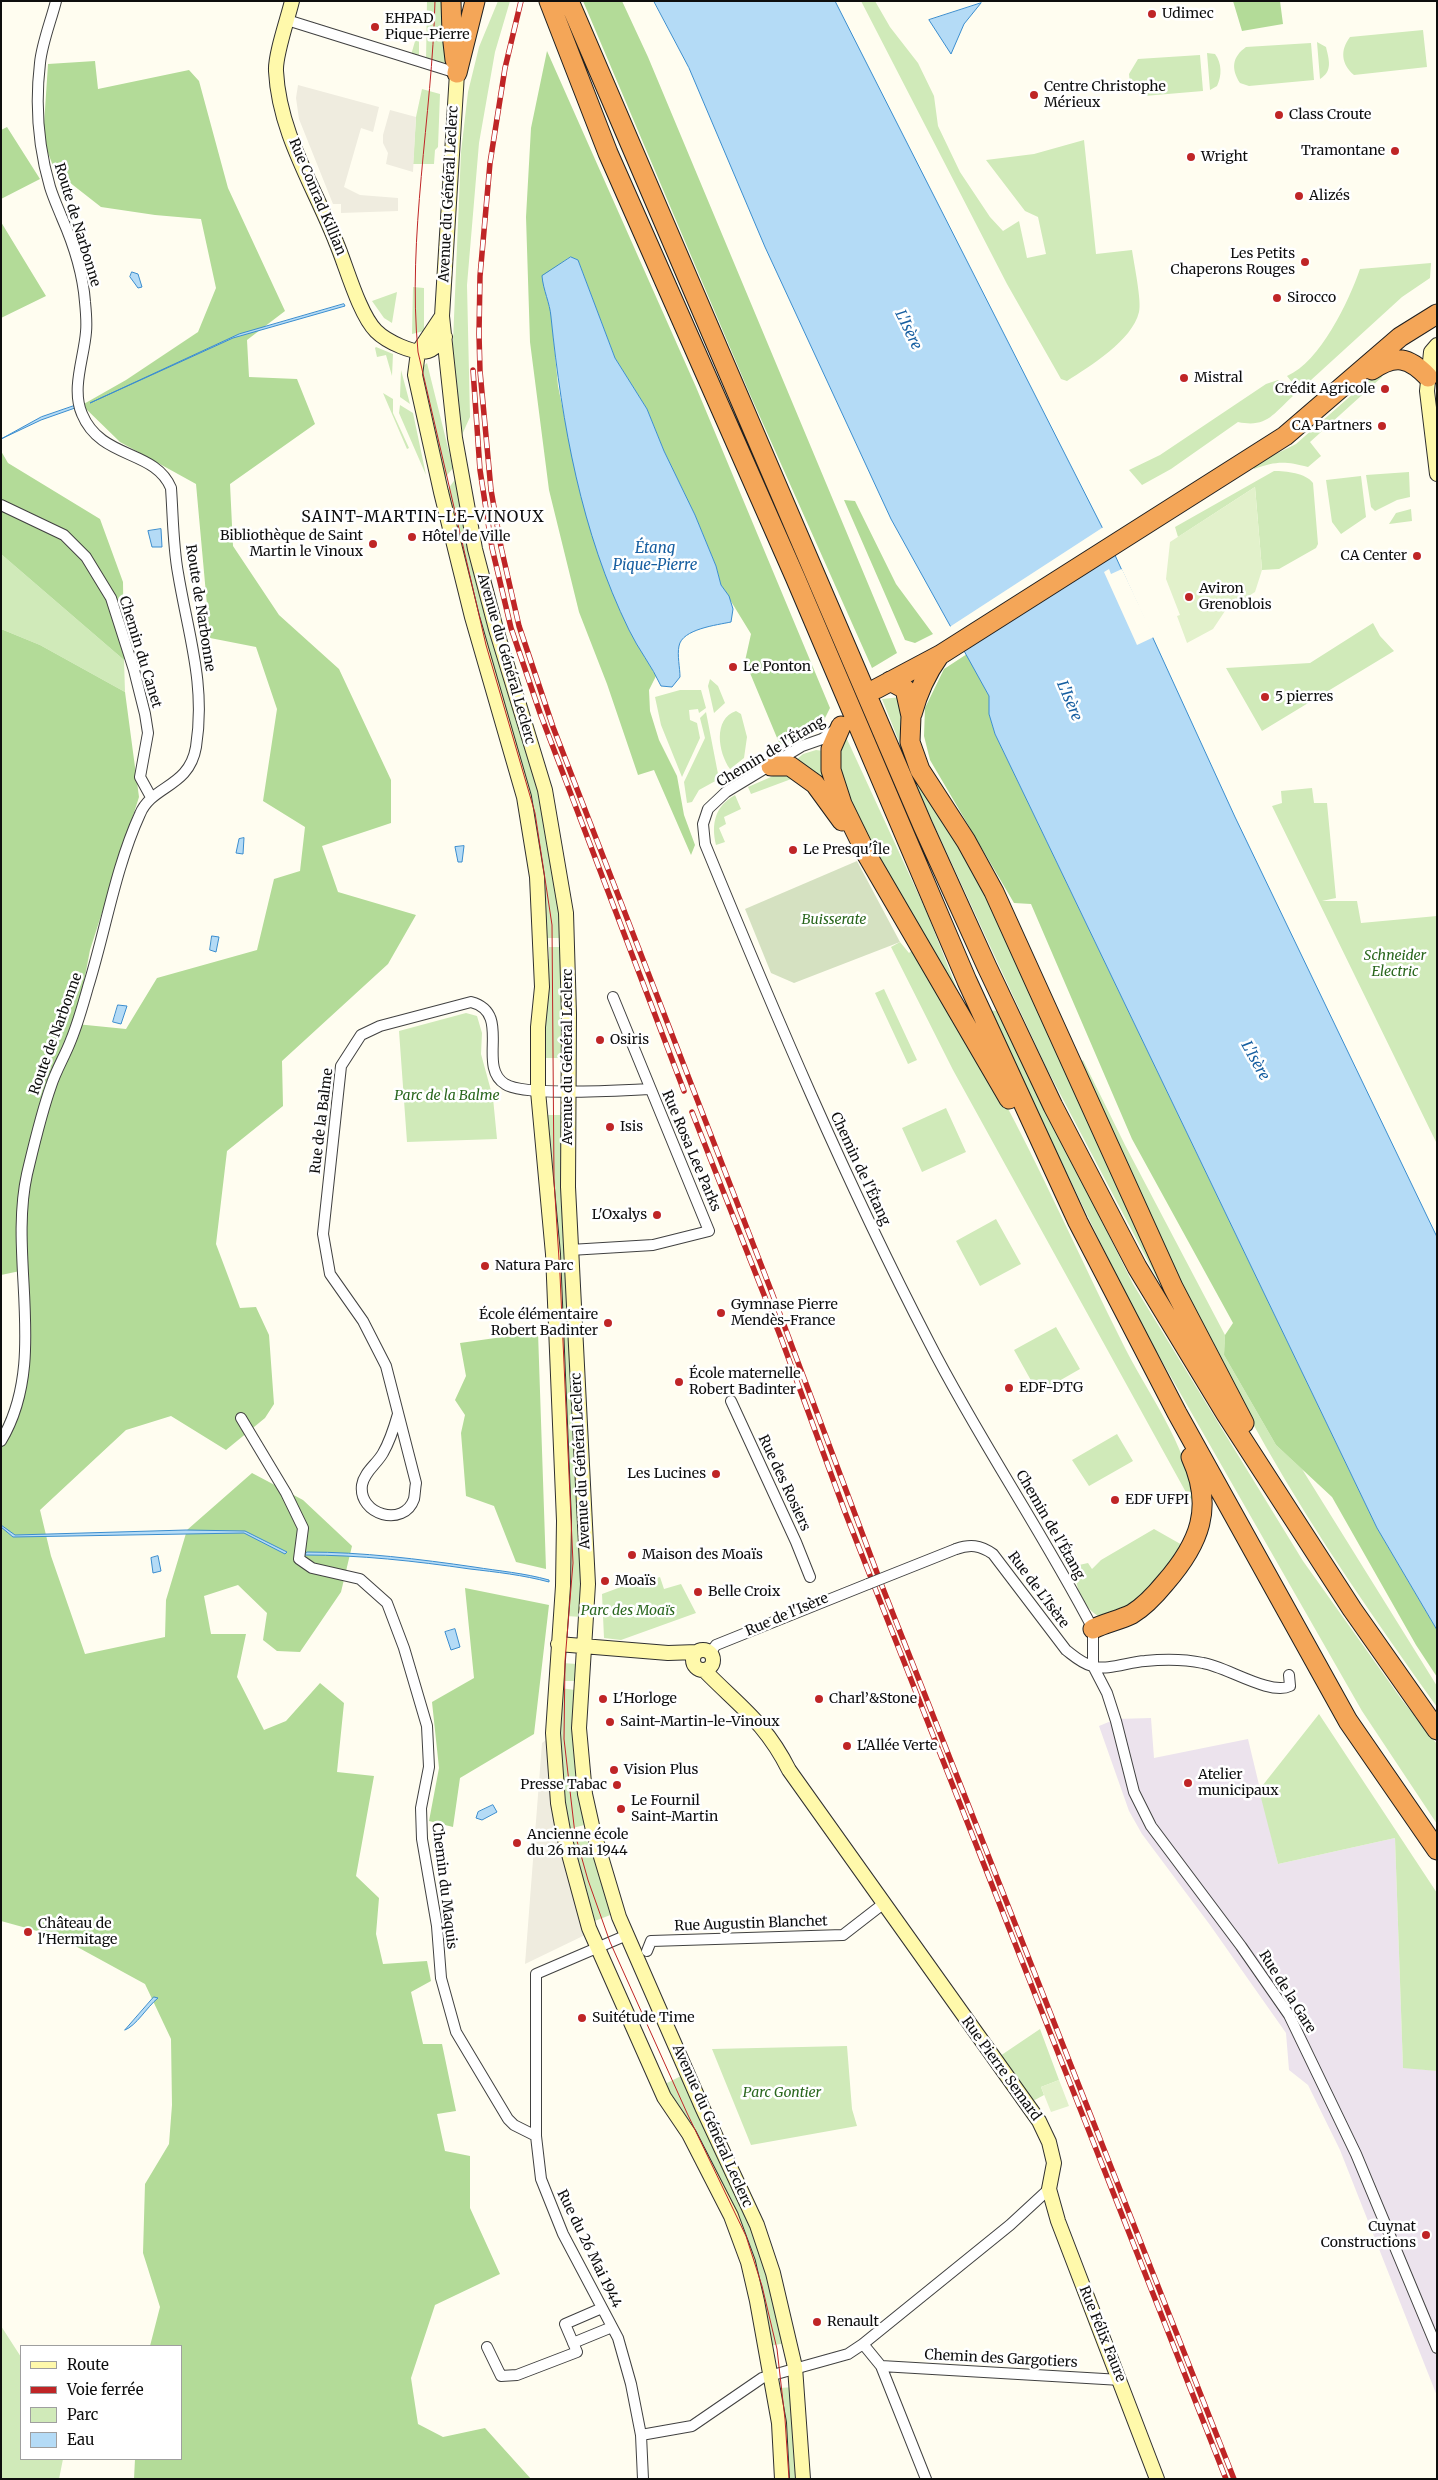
<!DOCTYPE html>
<html>
<head>
<meta charset="utf-8">
<style>
  body { margin:0 }
  #map { position:relative; width:1438px; height:2480px; overflow:hidden; background:#fffdf0; font-family:Merriweather,serif }
  canvas { display:block }
  .frame { position:absolute; inset:0; border:2px solid #0e0e0e; pointer-events:none }
  .legend { position:absolute; left:20px; top:2345px; width:162px; height:115px; box-sizing:border-box; background:#fff; border:1px solid #9f9f9f; margin:0; padding:6px 9px; list-style:none; font-size:15px; color:#0e0e0e }
  .legend li { display:flex; align-items:center; gap:10px; height:25px }
  .legend b { width:25px; border:1px solid #9f9f9f }
</style>
</head>
<body>
<div id="map">
<canvas width="1438" height="2480"></canvas>
<div class="frame"></div>
<ul class="legend">
<li><b style="height:6px;background:#fff9ab"></b>Route</li>
<li><b style="height:6px;background:#bf2526"></b>Voie ferrée</li>
<li><b style="height:14px;background:#d0eab9"></b>Parc</li>
<li><b style="height:14px;background:#b4dbf6"></b>Eau</li>
</ul>
</div>
<script>
const g = document.querySelector('canvas').getContext('2d');
g.lineJoin = 'round';
function fillPath(path, color) {
  g.fillStyle = color;
  g.fill(path, 'evenodd');
}
function strokePath(path, color, width, dash) {
  g.strokeStyle = color;
  g.lineWidth = width;
  g.lineCap = dash ? 'butt' : 'round';
  g.setLineDash(dash || []);
  g.stroke(path);
}
function drawText(font, color, halo, rows, align = 'center') {
  g.font = font + ' Merriweather,serif';
  g.lineWidth = 5;
  g.setLineDash([]);
  g.textBaseline = 'middle';
  g.strokeStyle = halo;
  g.fillStyle = color;
  for (const [text, x, y, turn = 0] of rows) {
    g.save();
    g.translate(x, y);
    g.rotate((+turn || 0) * Math.PI / 180);
    g.textAlign = isNaN(turn) ? turn : align;
    if (halo) g.strokeText(text, 0, 0);
    g.fillText(text, 0, 0);
    g.restore();
  }
}
const industrial = new Path2D(`
  M1151,1718L1154,1758L1248,1739L1278,1864L1395,1838L1403,2067L1437,2071V2396L1340,2150L1308,2085L1289,2070L1286,2033L1210,1925L1142,1834L1129,1811L1099,1726L1116,1719Z`);
const green = new Path2D(`
  M427,1H447V63L426,61Z
  M498,1H510L495,52L479,143L467,285L470,417L461,437L452,365L461,152L468,92L479,47Z
  M861,1H875L890,27L918,63L934,96L938,126L960,172L990,217L1003,231L1019,221L1027,258L1046,254L1038,217L1025,211L986,160L1034,154L1084,140L1096,254L1132,250C1134,264 1142,302 1139,312C1132,341 1090,366 1067,381L1061,379L1007,284Z
  M1423,30L1427,67L1354,75C1341,64 1340,50 1350,37Z
  M418,31L419,32V58L411,55Z
  M1317,42L1326,47C1329,60 1333,71 1320,79Z
  M1311,43L1314,80L1249,86L1240,83C1231,69 1232,57 1246,47Z
  M1207,53L1215,54C1222,63 1222,76 1217,86L1210,90Z
  M1200,55L1203,91L1144,96L1134,91L1130,84L1129,74L1138,59Z
  M422,89L440,94L438,147L435,150L434,164H413L416,117Z
  M1431,263L1430,278L1402,297L1299,391L1287,376C1320,362 1349,301 1360,269Z
  M413,287L424,288V331L412,334Z
  M397,292L392,323L384,318L372,301Z
  M376,347L393,354L392,376L386,355L377,357L375,348Z
  M427,363L453,468L443,480L419,370Z
  M401,370L410,404L400,397Z
  M1380,370L1382,377L1310,442L1321,456L1308,467C1285,461 1276,461 1254,469L1252,466L1296,444Z
  M1278,380L1293,396C1273,414 1267,428 1238,422L1171,469L1142,485L1129,470L1160,455L1266,384Z
  M383,393L393,399V413L409,448L407,449Z
  M400,405L413,413L426,475L399,413Z
  M1274,471C1286,471 1306,473 1313,483L1318,544L1316,548L1279,569L1262,570L1255,487L1178,537L1175,527Z
  M1409,472L1410,497L1397,500L1375,511L1371,507L1366,475Z
  M1361,476L1366,517L1341,534L1332,522L1326,480Z
  M456,478L541,793L564,929L559,930V938H545L544,912L446,492Z
  M1411,509L1412,521L1389,524L1396,513Z
  M1,554L124,660L125,692L40,645L1,629Z
  M1373,623L1380,636L1394,651L1262,731L1226,668L1310,663Z
  M710,679L718,686L725,703L714,713L708,686Z
  M680,690H701L706,708L699,713L698,709L689,710L690,720L697,723L700,738L682,777L661,725L655,697Z
  M901,697C905,710 901,723 903,736L970,859L1168,1291L1170,1303L1046,1067L922,799L882,699Z
  M736,711L741,714L747,737L744,758L730,769C718,752 713,719 736,711Z
  M706,712L719,779L699,790L692,802L687,803L684,782L705,738L700,718Z
  M846,737L927,913L959,994L843,794L838,760Z
  M816,750L824,751L827,784L799,764L797,759L803,754Z
  M780,773L791,775L794,778L751,794L748,787Z
  M1312,788L1314,803H1327L1336,898L1322,901H1357L1361,923L1437,916V1144L1272,806L1282,803L1281,791Z
  M735,795L741,809L724,817L726,824L719,828L725,842L716,845C711,824 715,806 735,795Z
  M900,942L909,953L912,950C949,1007 985,1063 1015,1122C1052,1194 1085,1268 1121,1340C1146,1392 1187,1443 1194,1501L1188,1496L953,1070L891,947Z
  M549,947H564V1045H561V1058H546V959H549Z
  M884,989L917,1060L908,1064L875,993Z
  M988,1010L997,1011L1133,1284L1303,1561L1402,1700L1437,1744V1824L1362,1711L1135,1314Z
  M466,1013L477,1016L482,1033L481,1054L493,1098L497,1139L407,1142L399,1031Z
  M1083,1060L1125,1145L1225,1335L1224,1355L1276,1445L1302,1469L1437,1686V1707C1377,1623 1317,1537 1266,1447C1196,1324 1140,1192 1080,1063Z
  M946,1108L966,1152L922,1172L902,1128Z
  M541,1115H565L582,1617L566,1616Z
  M996,1219L1021,1264L980,1286L956,1241Z
  M1056,1327L1080,1369L1038,1393L1014,1350Z
  M1117,1434L1133,1461L1089,1486L1072,1460Z
  M1154,1529L1184,1546L1143,1596L1133,1603L1100,1617C1084,1609 1070,1582 1079,1565L1088,1563L1092,1569L1101,1560Z
  M660,1577L664,1589L681,1584L696,1613L621,1640L604,1638L602,1594L629,1584L630,1586Z
  M562,1663L577,1664L576,1681H560Z
  M560,1688L575,1690L588,1824L569,1829L559,1759Z
  M1319,1714L1437,1893V2071L1403,2068L1395,1838L1278,1864L1259,1790Z
  M590,1836L613,1914L592,1922L569,1841Z
  M1040,2029L1059,2080L1041,2087L1044,2095L1033,2101L1000,2056Z
  M847,2046L852,2109L857,2126L751,2145L712,2049Z
  M683,2075L764,2257L786,2343L769,2346L754,2272L663,2085Z
  M1,2326L21,2357V2459H63L59,2479H1Z
  M794,2387L799,2479H785L780,2388Z`);
const forest = new Path2D(`
  M583,1H622L648,57L897,653L872,668L748,390Z
  M1233,1H1280L1283,24L1242,31Z
  M547,51L696,387L830,708L821,726L780,745L745,661L751,634L721,585L716,566L695,515L664,451L647,409L615,358L578,260L570,257L542,277L551,313L558,386L579,489L602,565L629,630L656,676L649,690L650,711L659,740L677,776L684,815L695,845L691,855L654,770L638,775L607,684L579,612L549,490L530,342L526,217L531,128Z
  M95,61L98,89L189,70L199,81L228,188L285,311L247,340L249,377L297,379L315,424L230,484L233,546L279,615L339,669L391,780V823L322,846L338,892L416,915L388,964L282,1061L283,1106L227,1151L216,1244L240,1308L256,1307L269,1335L274,1404L265,1418L226,1450L171,1416L126,1430L40,1510L51,1556L85,1654L165,1637L166,1600L187,1530L252,1473L303,1500L352,1546L341,1592L300,1652L277,1651L263,1640L267,1613L238,1585L204,1596L211,1634H246L237,1677L264,1730L286,1721L320,1683L344,1703L337,1772L374,1776L356,1876L379,1898L376,1934L383,1964L427,1961L431,1981L411,1992L423,2044H442L456,2111L437,2114L445,2151L470,2156V2208L500,2274L435,2305L411,2378L418,2424L443,2437L485,2428L531,2479H134L135,2459H181V2346H150L160,2307L143,2253L145,2184L169,2144L172,2105L171,2039L145,1984L59,1937L1,1921V1429L26,1374L20,1271L1,1275V629L40,645L125,692L139,797L90,950L76,1024L126,1029L157,978L257,950L274,879L300,871L305,827L263,801L277,709L256,647L210,638L196,484L120,442L82,405L126,380L198,332L216,288L201,219L155,215L101,207L55,171L43,140L48,64Z
  M7,127L40,179L1,199V130Z
  M1,222L46,296L1,318Z
  M1,451L8,463L100,519L123,582L124,660L1,554Z
  M844,500L855,501L896,584L933,634L915,643L905,640Z
  M967,654L989,696V714L995,734L1377,1528L1437,1630V1677L1416,1645L1332,1497L1276,1445L1224,1355L1225,1335L1233,1323L1132,1139L1031,904L1014,903L930,760L924,736L925,708L944,669Z
  M538,1332L546,1569L516,1562L494,1506L466,1496L461,1433L465,1415L455,1400L466,1376L460,1343Z
  M465,1588L549,1605L534,1734L460,1778L453,1827L429,1821L439,1768L432,1702L474,1678Z`);
const cemetery = new Path2D(`
  M857,861L900,942L794,983L771,973L745,909Z`);
const pitch = new Path2D(`
  M1255,487L1262,570L1255,592L1225,611L1213,629L1187,643L1177,616L1180,615L1166,579L1170,542Z
  M1059,2080L1069,2106L1051,2112L1041,2087Z`);
const plaza = new Path2D(`
  M298,85L379,107L373,132L361,128L344,187L360,195L398,198V211L341,213V204H333L299,119L296,98Z
  M390,110L416,117L413,172L386,164L388,153L383,143V135Z
  M546,1740L554,1821L585,1935L525,1964L542,1743Z`);
const water = new Path2D(`
  M654,1H835L1103,529L1235,817L1437,1237V1630L1377,1528L995,734L989,714V696L891,519L765,247L689,68Z
  M981,3L964,24L951,54L929,20Z
  M571,257L578,260L615,358L647,409L664,451L695,515L716,566L721,585L729,596L733,609L731,622C717,625 682,629 679,646C677,655 680,668 680,677L672,687L661,686C652,666 638,649 629,630C581,532 562,424 551,317C550,303 543,290 542,276Z
  M132,272L138,274L142,287L138,288L130,277Z
  M344,304L345,306L233,338L90,403L239,334Z
  M74,406L75,408L41,420L1,439L41,417Z
  M161,529L162,547H152L148,531Z
  M244,838L243,854L236,853L239,839Z
  M464,846L462,862H458L455,847Z
  M212,936L219,937L216,952L210,950Z
  M118,1005L127,1006L121,1024L113,1022Z
  M1,1525L15,1535L186,1530L245,1531L287,1552L285,1554L244,1533L13,1537L1,1527Z
  M307,1552C362,1552 419,1559 474,1567C499,1571 524,1573 549,1580V1582C523,1575 496,1572 470,1569C415,1561 360,1555 305,1555Z
  M158,1556L161,1571L153,1573L151,1558Z
  M455,1629L460,1647L451,1650L445,1632Z
  M493,1805L497,1812L482,1820L476,1818L478,1812Z
  M154,1997L158,1998C147,2007 136,2026 125,2030Z`);
const pier = new Path2D(`
  M1105,526L1117,552L962,652L948,628Z
  M1109,569L1111,574L1122,569L1154,637L1137,645L1104,572Z`);
const street = new Path2D(`
  M287,20L457,73
  M1,505L64,535L86,557L111,598L134,670L145,714L148,733L140,777L151,797
  M836,729L822,739L802,746L726,792L708,809L703,824L705,844C774,1012 845,1180 929,1342C979,1440 1042,1531 1093,1629V1666L1107,1693L1116,1721L1134,1792L1151,1826L1241,1946L1289,2015L1356,2154L1437,2348
  M570,1250L653,1245L709,1231L613,997
  M731,1401L796,1542L810,1577
  M398,1414C394,1428 390,1441 383,1453C377,1464 364,1472 362,1485C358,1515 404,1528 414,1499C415,1494 415,1488 416,1483L386,1366L363,1321L330,1274L323,1234L341,1066L361,1035L380,1026L471,1002C513,1013 476,1066 505,1084C524,1097 623,1090 650,1089
  M241,1418L286,1493L303,1528L299,1559L312,1568L360,1579L387,1603L404,1648L427,1726L429,1767L421,1808L422,1839L437,1926L441,1978L456,2032L508,2119L514,2125L536,2136
  M1,1441C49,1361 8,1260 27,1174C34,1145 41,1114 51,1086C56,1070 65,1056 71,1040C78,1023 83,1005 88,987C106,929 115,869 140,814C152,785 189,788 196,747C206,684 188,634 178,573C173,546 173,516 171,488C155,449 101,460 82,414C71,389 84,358 86,332C87,322 86,312 85,302C83,275 73,243 62,218C58,208 53,197 50,187C38,146 35,105 40,63C42,43 51,21 56,1
  M956,1549C970,1544 980,1545 993,1554L1066,1650C1074,1656 1081,1663 1092,1666C1108,1671 1128,1662 1145,1661C1164,1659 1184,1659 1203,1663C1225,1666 1270,1696 1290,1686L1289,1675
  M710,1653L716,1645L868,1584
  M627,1935L536,1974V2136L541,2179L563,2234L618,2338L631,2384L641,2435L643,2479
  M647,1951L651,1941L843,1935L883,1904
  M573,2343L612,2327
  M863,2344L881,2366L926,2479
  M487,2347L501,2376L517,2375L577,2352L565,2324L602,2308
  M881,2366L1121,2380
  M641,2435L692,2426L762,2378L848,2354L863,2344L1010,2225L1049,2189`);
const secondary = new Path2D(`
  M292,1C288,18 275,55 276,71C279,133 314,186 336,242C346,265 359,314 376,331C386,341 414,355 428,351C435,349 441,342 445,337
  M457,73L442,316L455,438L475,549L496,629L545,790L566,913L569,1015L568,1187L588,1584L579,1728L585,1794L593,1830L619,1917L702,2107L757,2225L773,2273L795,2367L803,2479
  M442,316L418,352L415,375L441,492L472,617L524,797L537,877L542,987L538,1027V1091L553,1254L564,1521L563,1586L553,1733L558,1803L564,1836L589,1928L664,2097L689,2134L731,2216L748,2262L757,2301L779,2423L782,2479
  M1437,345L1431,352L1427,391L1437,474
  M558,1644L668,1653L697,1652
  M693 1660a10 10 0 1 1 20 0a10 10 0 1 1-20 0Z
  M704,1670C739,1706 765,1722 789,1770L1039,2121L1049,2142L1054,2163L1049,2189L1058,2221L1157,2479`);
const highway = new Path2D(`
  M451,1L452,34L455,60
  M549,1L608,153L795,577L967,981L1078,1222L1177,1413L1348,1721L1437,1850
  M569,1L923,826L987,967L1053,1106L1137,1267L1226,1414L1352,1609L1437,1730
  M457,73L475,1
  M1372,370C1395,354 1409,357 1428,377
  M890,681L905,689L911,716L910,742L920,770L966,841L994,892L1173,1287L1244,1423
  M876,689L940,655L1285,436L1400,337L1437,314
  M912,714C918,692 926,674 939,656
  M841,726L831,749V770L842,804L867,855L1009,1099
  M771,766H790L815,784L842,821
  M1093,1629C1105,1623 1120,1620 1132,1614C1145,1606 1156,1594 1165,1583C1200,1543 1214,1507 1191,1457`);
const tram = new Path2D(`
  M435,1C432,118 407,235 418,352L486,645L535,813L552,925L554,1180L560,1275L573,1563L565,1661L564,1739L575,1834L588,1880L610,1942L687,2113L746,2236L762,2286L777,2349L785,2419L789,2479`);
const rail = new Path2D(`
  M521,1L505,68L490,163L480,276L479,334L480,371L491,490L501,547L519,626L553,727L772,1293L882,1586L1234,2479
  M473,370L480,470L492,548L511,628L540,713L684,1091
  M692,1112L781,1338L845,1512L1226,2479`);
const streetBridge = new Path2D(`
  M868,1584L956,1549`);
const markers = [
  [1152,14,5,"#bf2526"],
  [375,27,5,"#bf2526"],
  [1034,95,5,"#bf2526"],
  [1279,115,5,"#bf2526"],
  [1395,151,5,"#bf2526"],
  [1191,157,5,"#bf2526"],
  [1299,196,5,"#bf2526"],
  [1305,262,5,"#bf2526"],
  [1277,298,5,"#bf2526"],
  [1184,378,5,"#bf2526"],
  [1385,389,5,"#bf2526"],
  [1382,426,5,"#bf2526"],
  [412,537,5,"#bf2526"],
  [373,544,5,"#bf2526"],
  [1417,556,5,"#bf2526"],
  [1189,597,5,"#bf2526"],
  [733,667,5,"#bf2526"],
  [1265,697,5,"#bf2526"],
  [793,850,5,"#bf2526"],
  [600,1040,5,"#bf2526"],
  [610,1127,5,"#bf2526"],
  [657,1215,5,"#bf2526"],
  [485,1266,5,"#bf2526"],
  [721,1313,5,"#bf2526"],
  [608,1323,5,"#bf2526"],
  [679,1382,5,"#bf2526"],
  [1009,1388,5,"#bf2526"],
  [716,1474,5,"#bf2526"],
  [1115,1500,5,"#bf2526"],
  [632,1555,5,"#bf2526"],
  [605,1581,5,"#bf2526"],
  [698,1592,5,"#bf2526"],
  [603,1699,5,"#bf2526"],
  [819,1699,5,"#bf2526"],
  [610,1722,5,"#bf2526"],
  [847,1746,5,"#bf2526"],
  [614,1770,5,"#bf2526"],
  [1188,1783,5,"#bf2526"],
  [617,1785,5,"#bf2526"],
  [621,1809,5,"#bf2526"],
  [517,1843,5,"#bf2526"],
  [28,1932,5,"#bf2526"],
  [582,2018,5,"#bf2526"],
  [1426,2235,5,"#bf2526"],
  [817,2322,5,"#bf2526"]
];
const poiNames = [
  ["Udimec",1162,14],
  ["EHPAD",385,19],
  ["Pique-Pierre",385,35],
  ["Centre Christophe",1044,87],
  ["Mérieux",1044,103],
  ["Class Croute",1289,115],
  ["Tramontane",1385,151,"right"],
  ["Wright",1201,157],
  ["Alizés",1309,196],
  ["Les Petits",1295,254,"right"],
  ["Chaperons Rouges",1295,270,"right"],
  ["Sirocco",1287,298],
  ["Mistral",1194,378],
  ["Crédit Agricole",1375,389,"right"],
  ["CA Partners",1372,426,"right"],
  ["Bibliothèque de Saint",363,536,"right"],
  ["Martin le Vinoux",363,552,"right"],
  ["Hôtel de Ville",422,537],
  ["CA Center",1407,556,"right"],
  ["Aviron",1199,589],
  ["Grenoblois",1199,605],
  ["Le Ponton",743,667],
  ["5 pierres",1275,697],
  ["Le Presqu'Île",803,850],
  ["Osiris",610,1040],
  ["Isis",620,1127],
  ["L'Oxalys",647,1215,"right"],
  ["Natura Parc",495,1266],
  ["Gymnase Pierre",731,1305],
  ["Mendès-France",731,1321],
  ["École élémentaire",598,1315,"right"],
  ["Robert Badinter",598,1331,"right"],
  ["École maternelle",689,1374],
  ["Robert Badinter",689,1390],
  ["EDF-DTG",1019,1388],
  ["Les Lucines",706,1474,"right"],
  ["EDF UFPI",1125,1500],
  ["Maison des Moaïs",642,1555],
  ["Moaïs",615,1581],
  ["Belle Croix",708,1592],
  ["L'Horloge",613,1699],
  ["Charl’&Stone",829,1699],
  ["Saint-Martin-le-Vinoux",620,1722],
  ["L'Allée Verte",857,1746],
  ["Vision Plus",624,1770],
  ["Atelier",1198,1775],
  ["municipaux",1198,1791],
  ["Presse Tabac",607,1785,"right"],
  ["Le Fournil",631,1801],
  ["Saint-Martin",631,1817],
  ["Ancienne école",527,1835],
  ["du 26 mai 1944",527,1851],
  ["Château de",38,1924],
  ["l'Hermitage",38,1940],
  ["Suitétude Time",592,2018],
  ["Cuynat",1416,2227,"right"],
  ["Constructions",1416,2243,"right"],
  ["Renault",827,2322]
];
const streetNames = [
  ["Avenue du Général Leclerc",449,194,-87],
  ["Rue Conrad Killian",317,197,67],
  ["Route de Narbonne",77,225,73],
  ["Route de Narbonne",200,608,81],
  ["Chemin du Canet",140,652,73],
  ["Avenue du Général Leclerc",506,659,74],
  ["Chemin de l'Étang",771,752,-31],
  ["Route de Narbonne",56,1034,-70],
  ["Avenue du Général Leclerc",568,1057,-90],
  ["Rue de la Balme",322,1121,-83],
  ["Rue Rosa Lee Parks",691,1151,67],
  ["Chemin de l'Étang",860,1169,65],
  ["Avenue du Général Leclerc",581,1461,-93],
  ["Rue des Rosiers",784,1483,65],
  ["Chemin de l'Étang",1050,1525,60],
  ["Rue de L'Isère",1038,1590,53],
  ["Rue de l'Isère",787,1615,-23],
  ["Chemin du Maquis",444,1886,83],
  ["Rue Augustin Blanchet",751,1924,-2],
  ["Rue de la Gare",1287,1992,58],
  ["Rue Pierre Semard",1001,2069,54],
  ["Avenue du Général Leclerc",712,2126,66],
  ["Rue du 26 Mai 1944",589,2249,64],
  ["Rue Félix Faure",1102,2334,68],
  ["Chemin des Gargotiers",1001,2359,3]
];
const parkNames = [
  ["Buisserate",834,920],
  ["Schneider",1395,956],
  ["Electric",1395,972],
  ["Parc de la Balme",447,1096],
  ["Parc des Moaïs",628,1611],
  ["Parc Gontier",782,2093]
];
const waterNames = [
  ["L'Isère",908,330,64],
  ["Étang",655,549],
  ["Pique-Pierre",655,566],
  ["L'Isère",1069,701,67],
  ["L'Isère",1255,1061,61]
];
const quarterNames = [
  ["SAINT-MARTIN-LE-VINOUX",423,517]
];
fillPath(industrial, '#ece3ed');
fillPath(green, '#d0eab9');
fillPath(forest, '#b3db98');
fillPath(cemetery, '#d5e1c1');
fillPath(pitch, '#e2f1cb');
fillPath(plaza, '#efecdf');
fillPath(water, '#b4dbf6');
strokePath(water, '#3b8dce', 1);
fillPath(pier, '#fffdf0');
strokePath(street, '#414141', 12);
strokePath(secondary, '#303030', 16);
strokePath(highway, '#1f1f1f', 21);
strokePath(street, '#fff', 10);
strokePath(secondary, '#fff9ab', 14);
strokePath(highway, '#f4a658', 19);
strokePath(tram, '#bf2526', 1);
strokePath(rail, '#bf2526', 5.5);
strokePath(rail, '#fff', 4, [11]);
strokePath(streetBridge, '#414141', 12, []);
strokePath(streetBridge, '#fff', 10);
for (const [x, y, r, color] of markers) {
  const dot = new Path2D();
  dot.arc(x, y, r, 0, 2 * Math.PI);
  g.fillStyle = color;
  g.fill(dot);
  strokePath(dot, '#fff', 2);
}
drawText('14px', '#0e0e0e', '#fff', poiNames, 'left');
drawText('14px', '#0e0e0e', '#fff', streetNames);
drawText('italic 14px', '#2a671e', '#fff', parkNames);
drawText('italic 15px', '#175fa1', '#fff', waterNames);
g.letterSpacing = '1px';
drawText('16px', '#0e0e0e', '#fff', quarterNames);
g.letterSpacing = '0px';
</script>
</body>
</html>
